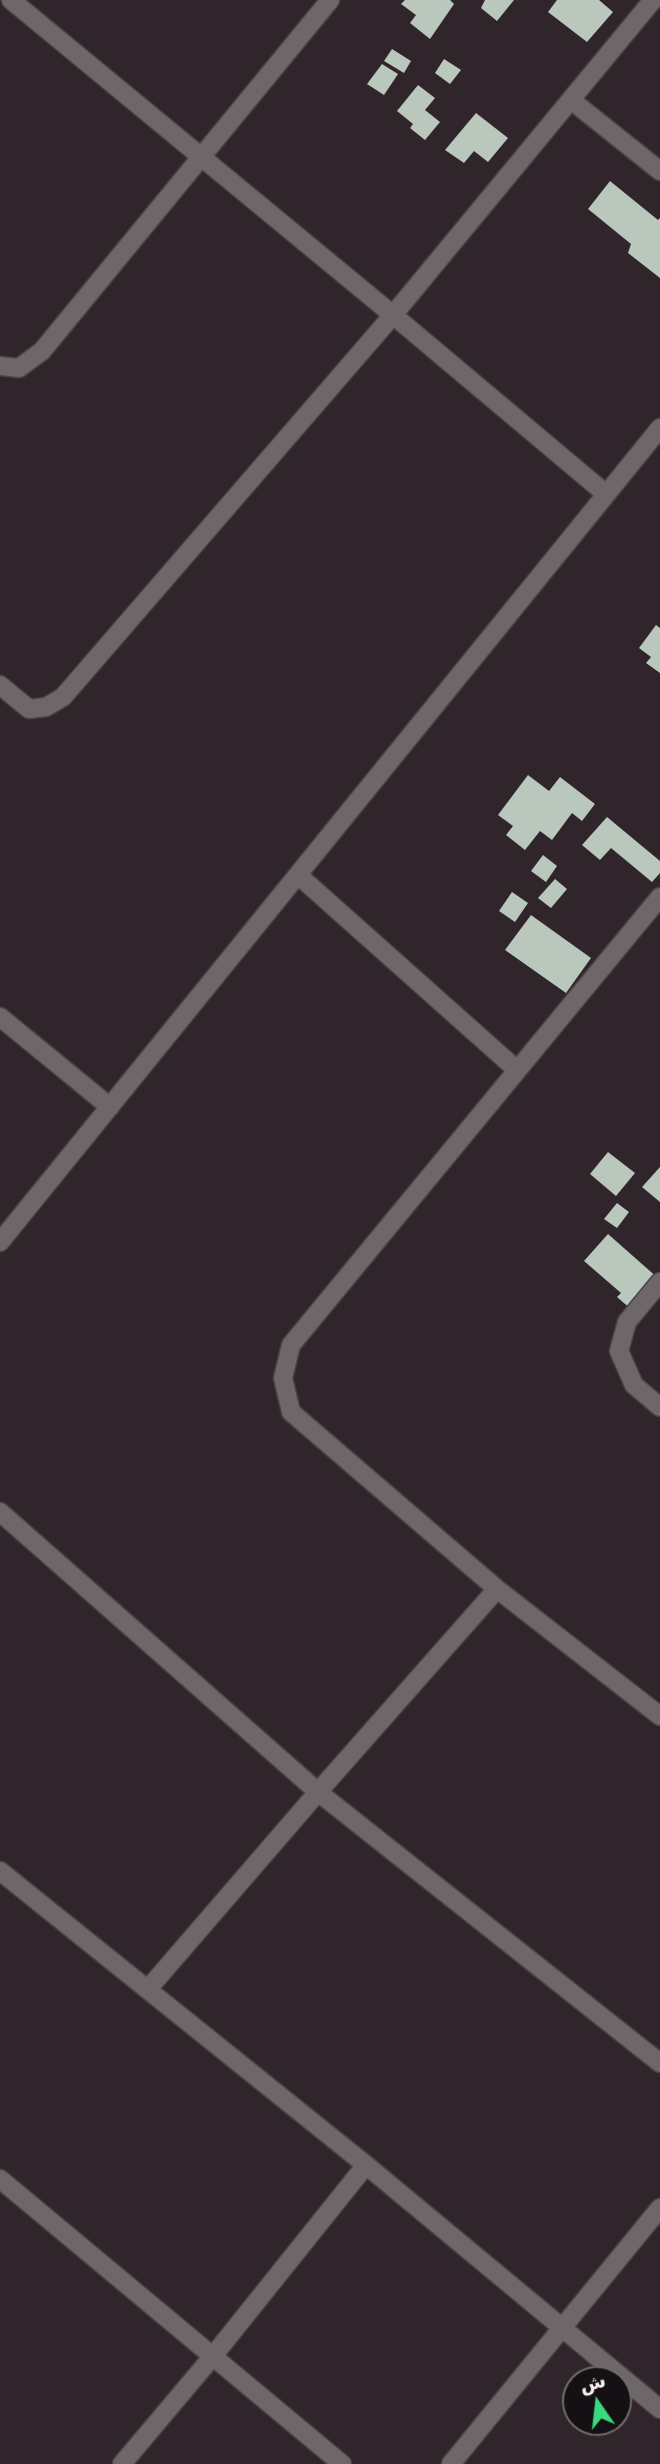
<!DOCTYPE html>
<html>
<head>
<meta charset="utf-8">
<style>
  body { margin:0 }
  #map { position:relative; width:660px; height:2464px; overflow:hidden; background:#31252c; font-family:"DejaVu Sans",Vazirmatn,sans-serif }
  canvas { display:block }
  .north { position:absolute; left:562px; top:2366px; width:70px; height:70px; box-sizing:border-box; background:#151013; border:2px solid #706a6d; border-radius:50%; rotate:346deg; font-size:19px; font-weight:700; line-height:28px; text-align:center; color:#f8f0f4 }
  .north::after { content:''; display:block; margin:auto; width:24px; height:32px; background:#39d87f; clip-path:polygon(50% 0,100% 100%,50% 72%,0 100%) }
</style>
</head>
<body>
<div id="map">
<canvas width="660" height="2464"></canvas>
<div class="north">ش</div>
</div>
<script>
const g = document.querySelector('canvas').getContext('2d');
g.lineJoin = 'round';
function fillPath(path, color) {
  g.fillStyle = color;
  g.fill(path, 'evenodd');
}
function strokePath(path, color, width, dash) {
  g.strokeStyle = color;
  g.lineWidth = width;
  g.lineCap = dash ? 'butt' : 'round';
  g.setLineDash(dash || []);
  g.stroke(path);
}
const building = new Path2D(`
  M405,0H450L454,4L430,39L410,23L416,15L401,4Z
  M485,0H514L497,21L481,8Z
  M557,0H599L613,12L587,42L548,12Z
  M392,49L411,61L404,73L384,61Z
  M444,59L461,70L450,84L435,73Z
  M382,64L398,74L384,95L367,84Z
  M418,85L435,98L425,110L440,122L425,140L410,128L413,124L397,111Z
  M476,113L508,138L488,162L474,151L464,163L445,150Z
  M610,181L658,220L660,218V278L628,253L631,244L588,209Z
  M656,625L660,628V673L646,663L651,657L639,648Z
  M528,775L549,791L560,777L595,804L582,821L572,813L552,840L540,831L525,850L506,835L513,826L498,815Z
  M607,817L660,861V873L652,882L611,848L600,860L582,845Z
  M543,855L557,866L546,882L531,871Z
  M555,879L567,889L551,908L538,898Z
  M512,892L528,903L515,922L499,911Z
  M531,915L591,958L566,993L505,950Z
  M608,1152L635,1173L616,1196L590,1174Z
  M660,1167V1202L642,1187Z
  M617,1203L629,1212L617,1228L604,1219Z
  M608,1234L659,1279L632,1310L617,1297L621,1293L584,1261Z`);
const minor = new Path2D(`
  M11,0L393,315L606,494
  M571,100L660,171
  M0,366L19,368L42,351L330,0
  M0,685L29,709L46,707L63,697L393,315L653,0
  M298,875L517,1070
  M660,897L291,1345L283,1378L291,1412L497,1589L660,1716
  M0,1017L110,1107
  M0,1242L660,428
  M660,1282L627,1322L619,1351L634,1385L660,1407
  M0,1512L318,1792L660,2063
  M0,1871L366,2165L660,2409
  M148,1989L318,1792L497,1589
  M0,2179L342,2464
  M122,2464L213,2356L366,2165
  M451,2464L660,2208`);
fillPath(building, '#b9c7bd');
strokePath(minor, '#4d4148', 21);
strokePath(minor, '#6d676a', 18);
</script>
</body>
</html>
